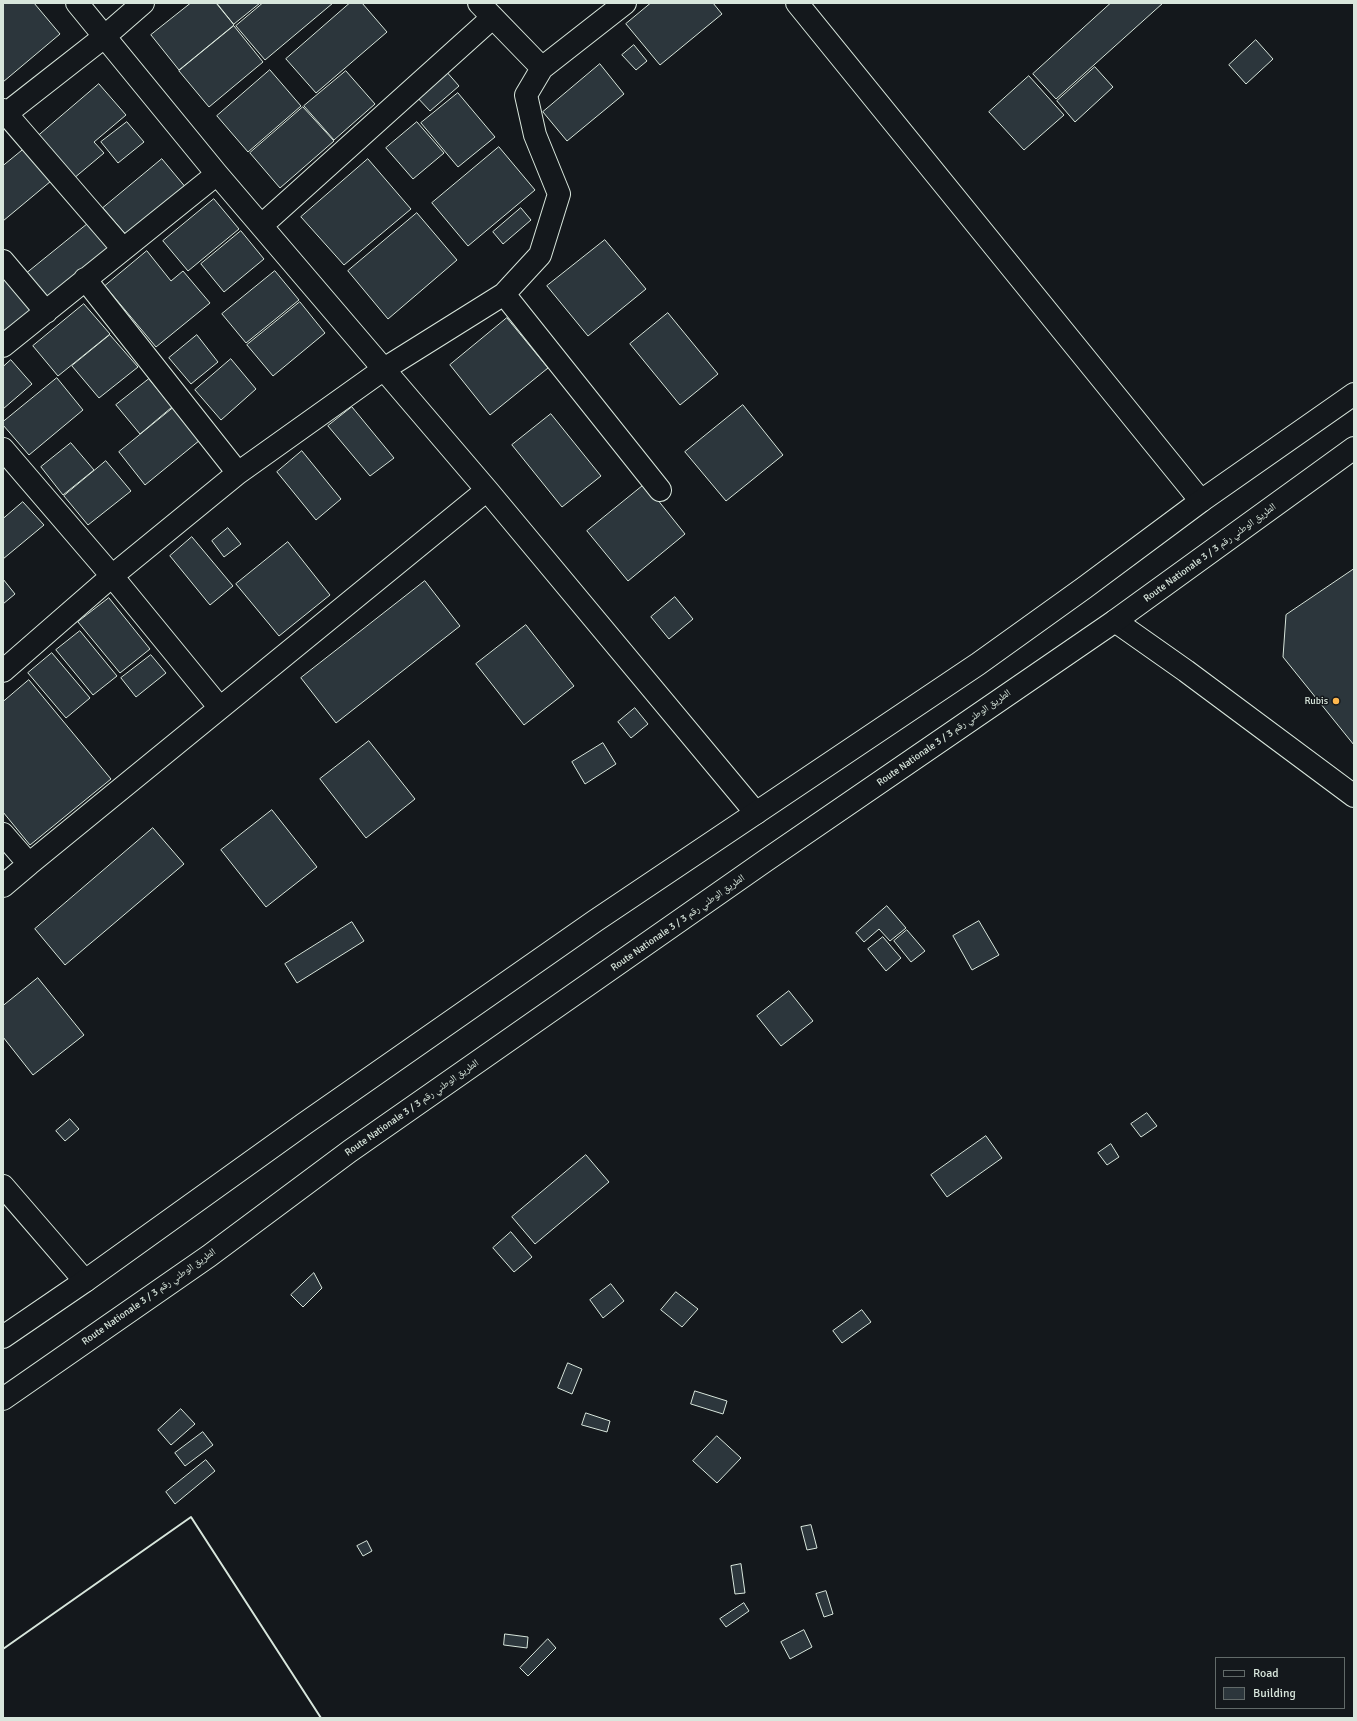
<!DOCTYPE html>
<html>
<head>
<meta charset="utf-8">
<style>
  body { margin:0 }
  #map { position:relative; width:1357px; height:1721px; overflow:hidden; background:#14181c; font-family:Signika,sans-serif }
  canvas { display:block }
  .frame { position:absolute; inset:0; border:4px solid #d8e6dc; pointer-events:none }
  .legend { position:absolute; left:1215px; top:1657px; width:130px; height:52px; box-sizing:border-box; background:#14181c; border:1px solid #626a69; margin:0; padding:5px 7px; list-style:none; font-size:12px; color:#d8e6dc }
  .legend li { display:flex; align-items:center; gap:8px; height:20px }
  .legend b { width:20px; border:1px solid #626a69 }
</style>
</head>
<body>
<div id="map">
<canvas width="1357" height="1721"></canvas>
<div class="frame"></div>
<ul class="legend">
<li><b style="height:5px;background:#14181c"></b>Road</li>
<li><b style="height:11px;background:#2c363c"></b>Building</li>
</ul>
</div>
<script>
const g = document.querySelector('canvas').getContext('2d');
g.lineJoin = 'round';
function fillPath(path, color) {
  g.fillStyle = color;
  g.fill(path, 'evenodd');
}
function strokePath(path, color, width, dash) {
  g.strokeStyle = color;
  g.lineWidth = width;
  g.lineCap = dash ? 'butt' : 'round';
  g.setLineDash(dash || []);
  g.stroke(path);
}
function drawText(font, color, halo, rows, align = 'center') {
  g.font = font + ' Signika,"Noto Naskh Arabic",sans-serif';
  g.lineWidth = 3;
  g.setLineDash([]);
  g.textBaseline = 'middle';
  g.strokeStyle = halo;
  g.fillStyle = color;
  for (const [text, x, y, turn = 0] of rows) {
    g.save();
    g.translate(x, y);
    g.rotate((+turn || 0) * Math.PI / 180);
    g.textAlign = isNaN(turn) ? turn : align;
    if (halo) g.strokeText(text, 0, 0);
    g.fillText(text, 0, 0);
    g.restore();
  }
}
const building = new Path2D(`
  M3,3H34L60,34L3,82Z
  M191,3H216L234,25L179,70L151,35Z
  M217,3H260L234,24Z
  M263,3H333L265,60L236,26Z
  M350,3H362L387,32L316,93L286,59Z
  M651,3H713L722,14L660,65L626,24Z
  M1111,3H1163L1056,99L1033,74Z
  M234,26L263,62L209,107L179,71Z
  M1256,40L1273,59L1246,84L1229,65Z
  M634,45L647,61L636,70L622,55Z
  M600,64L624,94L567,141L543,112Z
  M1095,67L1113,87L1075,122L1057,101Z
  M270,70L301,106L248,152L217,116Z
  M445,70L459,86L430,111L415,95Z
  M346,71L375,104L334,140L304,106Z
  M1029,76L1064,115L1024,150L989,112Z
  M99,84L126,115L94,142L104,153L73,179L37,137Z
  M458,93L495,137L458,167L421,123Z
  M303,107L334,141L280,188L250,153Z
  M127,122L144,142L118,163L101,142Z
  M417,122L444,153L413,179L386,148Z
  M499,147L535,190L468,246L432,203Z
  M24,149L51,181L3,221V166Z
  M162,159L187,189L128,237L103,208Z
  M368,159L411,209L344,265L301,217Z
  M214,199L239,229L188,271L163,241Z
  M521,208L531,220L503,244L493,232Z
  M417,213L457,260L388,319L348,271Z
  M90,222L112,250L50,300L27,273Z
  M241,231L264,259L224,292L201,264Z
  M605,240L646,289L588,336L547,286Z
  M147,251L171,281L183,271L210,303L156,347L105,286Z
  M275,271L299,300L246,343L222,314Z
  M3,273L36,313L3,341Z
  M300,302L325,333L273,376L247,345Z
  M84,304L110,334L58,376L33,346Z
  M668,313L718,374L680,405L630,344Z
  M507,318L548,368L490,415L450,365Z
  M110,335L138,367L99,398L72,366Z
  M197,335L218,362L191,384L169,358Z
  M231,359L256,389L221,420L195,390Z
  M11,360L32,384L3,409V367Z
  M57,378L83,410L29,455L3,425V422Z
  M149,379L172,407L140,434L116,405Z
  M743,405L783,455L726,501L685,452Z
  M352,407L394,458L370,476L328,426Z
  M173,408L200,440L145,485L119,452Z
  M551,414L601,476L562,507L512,445Z
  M71,443L94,470L63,495L41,467Z
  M302,451L341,499L316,520L277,472Z
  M106,461L131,491L88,525L64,496Z
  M645,484L685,534L628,581L587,531Z
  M23,502L44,525L3,559V519Z
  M228,528L241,544L224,557L212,541Z
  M192,537L233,586L210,605L170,556Z
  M288,542L330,595L279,636L236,584Z
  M1354,569V745L1283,657L1286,615Z
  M3,579L15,594L3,604Z
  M425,581L460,626L336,723L301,678Z
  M675,597L693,619L669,639L651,617Z
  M109,598L150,649L120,673L78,622Z
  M526,625L574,686L524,725L476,664Z
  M80,631L117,676L93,695L56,650Z
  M52,653L90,698L66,718L28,673Z
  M151,655L166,673L136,697L121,678Z
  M29,680L111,779L30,845L3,812V702Z
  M635,708L648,724L631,738L618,722Z
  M369,741L415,799L366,838L320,779Z
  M603,743L616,764L585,784L572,762Z
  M272,810L317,867L266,907L221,850Z
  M153,828L184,864L65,965L35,929Z
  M887,906L906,928L890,941L879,929L864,942L856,933Z
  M979,921L999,955L972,970L953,936Z
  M352,922L364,941L297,983L285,964Z
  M907,930L925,951L911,962L894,941Z
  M883,937L901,958L886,971L868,949Z
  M38,978L84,1035L33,1075L3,1037V1006Z
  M789,991L813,1021L781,1046L757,1016Z
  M1147,1113L1157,1126L1141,1137L1131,1124Z
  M70,1119L79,1129L65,1141L56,1131Z
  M986,1136L1002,1158L947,1197L931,1175Z
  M1111,1144L1119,1157L1107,1165L1098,1153Z
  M586,1155L609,1182L535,1244L512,1217Z
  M511,1232L532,1257L514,1272L493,1248Z
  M314,1273L322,1288L303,1307L291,1295Z
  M611,1284L624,1301L603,1318L590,1300Z
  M676,1292L698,1309L682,1327L661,1310Z
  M862,1310L871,1322L842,1343L833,1331Z
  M568,1363L582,1369L572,1394L558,1388Z
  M695,1391L727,1401L723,1414L691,1404Z
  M181,1409L195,1424L171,1445L158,1430Z
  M586,1413L610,1421L607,1432L582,1425Z
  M203,1432L213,1445L185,1466L175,1453Z
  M717,1436L741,1458L717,1483L693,1461Z
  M206,1460L215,1471L175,1504L166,1492Z
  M811,1525L817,1548L807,1550L801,1527Z
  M367,1541L372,1551L363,1556L357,1546Z
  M741,1564L745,1593L735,1594L731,1566Z
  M826,1591L833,1614L824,1617L816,1594Z
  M744,1603L749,1611L726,1627L720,1619Z
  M804,1630L812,1647L790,1659L781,1642Z
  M505,1634L528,1637L527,1648L504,1645Z
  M548,1639L556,1648L528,1676L520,1668Z`);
const street = new Path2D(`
  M77,3L217,174L487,490L756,813
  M479,3L542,68
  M797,3L1201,501
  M3,110L123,249
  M3,116L104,37L143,3
  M262,225L492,18
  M3,261L46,312
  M85,279L238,473
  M504,294L660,490
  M3,346L217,174
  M3,449L112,576L220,708
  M1115,621L1186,671L1354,796
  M3,671L112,576L238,473L384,369L504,294L540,255L559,194L535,135L526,95L542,68L625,3
  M3,834L29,864L3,886
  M29,864L487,490`);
const secondary = new Path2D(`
  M3,1186L85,1281`);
const highway = new Path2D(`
  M3,1337L85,1281L304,1124L595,921L978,664L1084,588L1201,501L1354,394
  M3,1399L209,1256L350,1151L765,861L1115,621L1354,448`);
const wall = new Path2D(`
  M3,1649L191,1517L321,1718`);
const markers = [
  [1336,701,4,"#ffb74d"]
];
const streetNames = [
  ["Route Nationale 3 / الطريق الوطني رقم 3",1210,553,-36],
  ["Route Nationale 3 / الطريق الوطني رقم 3",944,738,-35],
  ["Route Nationale 3 / الطريق الوطني رقم 3",678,923,-35],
  ["Route Nationale 3 / الطريق الوطني رقم 3",412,1108,-35],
  ["Route Nationale 3 / الطريق الوطني رقم 3",149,1297,-35]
];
const poiNames = [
  ["Rubis",1328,701]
];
fillPath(building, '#2c363c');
strokePath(building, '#d8e6dc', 1);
strokePath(street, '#d8e6dc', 24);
strokePath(secondary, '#d8e6dc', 24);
strokePath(highway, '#d8e6dc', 24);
strokePath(street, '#14181c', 22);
strokePath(secondary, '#14181c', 22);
strokePath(highway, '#14181c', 22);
strokePath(wall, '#d8e6dc', 2);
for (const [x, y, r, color] of markers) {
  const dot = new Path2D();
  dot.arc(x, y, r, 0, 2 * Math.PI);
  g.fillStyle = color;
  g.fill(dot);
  strokePath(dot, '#14181c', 1.5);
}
drawText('10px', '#d8e6dc', '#14181c', streetNames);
drawText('10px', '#d8e6dc', '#14181c', poiNames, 'right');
</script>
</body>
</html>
